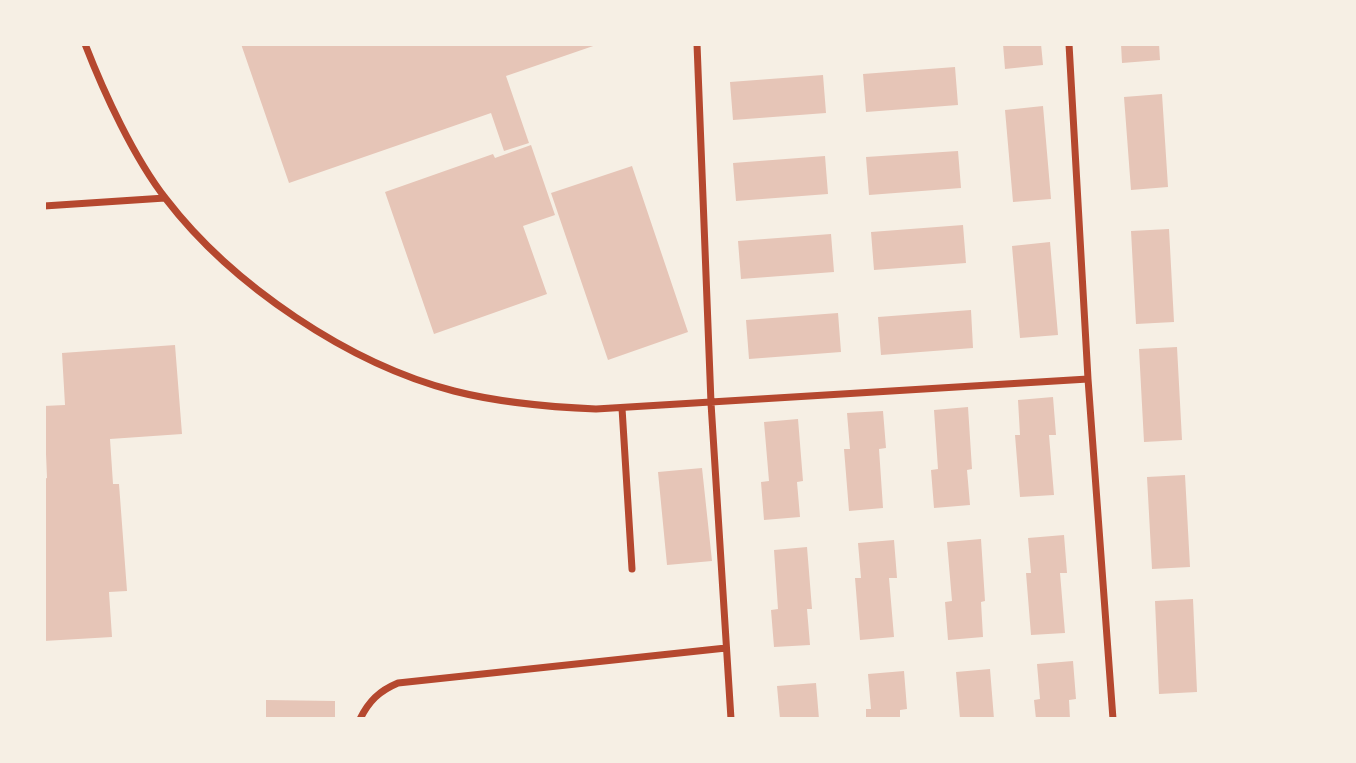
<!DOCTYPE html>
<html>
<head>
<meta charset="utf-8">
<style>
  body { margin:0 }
  #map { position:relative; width:1356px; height:763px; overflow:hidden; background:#f6efe4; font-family:Lora,serif }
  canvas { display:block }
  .frame { position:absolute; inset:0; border:46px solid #f6efe4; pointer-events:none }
</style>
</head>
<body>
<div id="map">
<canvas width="1356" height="763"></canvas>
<div class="frame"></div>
</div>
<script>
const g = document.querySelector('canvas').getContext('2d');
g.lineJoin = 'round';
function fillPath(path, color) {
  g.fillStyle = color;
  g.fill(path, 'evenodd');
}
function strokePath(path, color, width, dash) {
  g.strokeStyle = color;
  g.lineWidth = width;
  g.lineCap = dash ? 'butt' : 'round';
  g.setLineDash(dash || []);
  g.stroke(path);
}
const building = new Path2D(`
  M241,44H599L506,76L529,143L504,151L491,113L289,183Z
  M1003,44H1041L1043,65L1005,69Z
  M1121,44H1159L1160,60L1122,63Z
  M955,67L958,105L866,112L863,74Z
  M823,75L826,113L733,120L730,82Z
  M1162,94L1168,187L1131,190L1124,97Z
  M1043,106L1051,199L1013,202L1005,110Z
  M531,145L555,215L523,226L547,294L434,334L385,192L493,154L495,158Z
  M958,151L961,188L869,195L866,157Z
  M825,156L828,194L736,201L733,163Z
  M632,166L688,332L608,360L551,193Z
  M963,225L966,263L874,270L871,232Z
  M1169,229L1174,322L1136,324L1131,231Z
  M831,234L834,272L741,279L738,241Z
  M1050,242L1058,335L1020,338L1012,246Z
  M971,310L973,348L881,355L878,317Z
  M838,313L841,352L749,359L746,320Z
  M175,345L182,434L110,439L113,484H119L127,591L109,592L112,637L44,641V479L47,478L44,406L65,405L62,353Z
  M1177,347L1182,440L1144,442L1139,349Z
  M1053,397L1056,435H1049L1054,495L1020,497L1015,435H1020L1018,400Z
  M968,407L972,469L967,470L970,505L934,508L931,470L938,469L934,410Z
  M883,411L886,448L879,449L883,508L849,511L844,449H850L847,413Z
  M798,419L803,481L797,482L800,517L764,520L761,482L769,481L764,422Z
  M702,468L712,561L667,565L658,472Z
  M1185,475L1190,567L1152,569L1147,477Z
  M1064,535L1067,573H1060L1065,633L1031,635L1026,573H1031L1028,538Z
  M981,539L985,601L981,602L983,637L948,640L945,602L952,601L947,542Z
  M894,540L897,578H889L894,637L860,640L855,578H861L858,543Z
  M807,547L812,609H807L810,645L774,647L771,610L778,609L774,550Z
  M1193,599L1197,692L1159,694L1155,601Z
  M1073,661L1076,699L1069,700L1070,719H1036L1034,700L1040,699L1037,664Z
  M990,669L994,719H960L956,672Z
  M904,671L907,709L900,710V719H866V709H871L868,674Z
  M816,683L819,719H780L777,686Z
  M266,700L335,701V719H266Z`);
const minor = new Path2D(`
  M85,44C104,93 134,158 166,199C232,285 349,364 454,391C501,403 548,407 596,409L1088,379L1113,719
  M697,44L711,403L731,719
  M1069,44L1088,379
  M44,206L165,198
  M622,408L632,569
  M360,719C369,701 379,691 398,683L726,648`);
fillPath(building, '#e6c5b7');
strokePath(minor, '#b5482f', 7);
</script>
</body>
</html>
